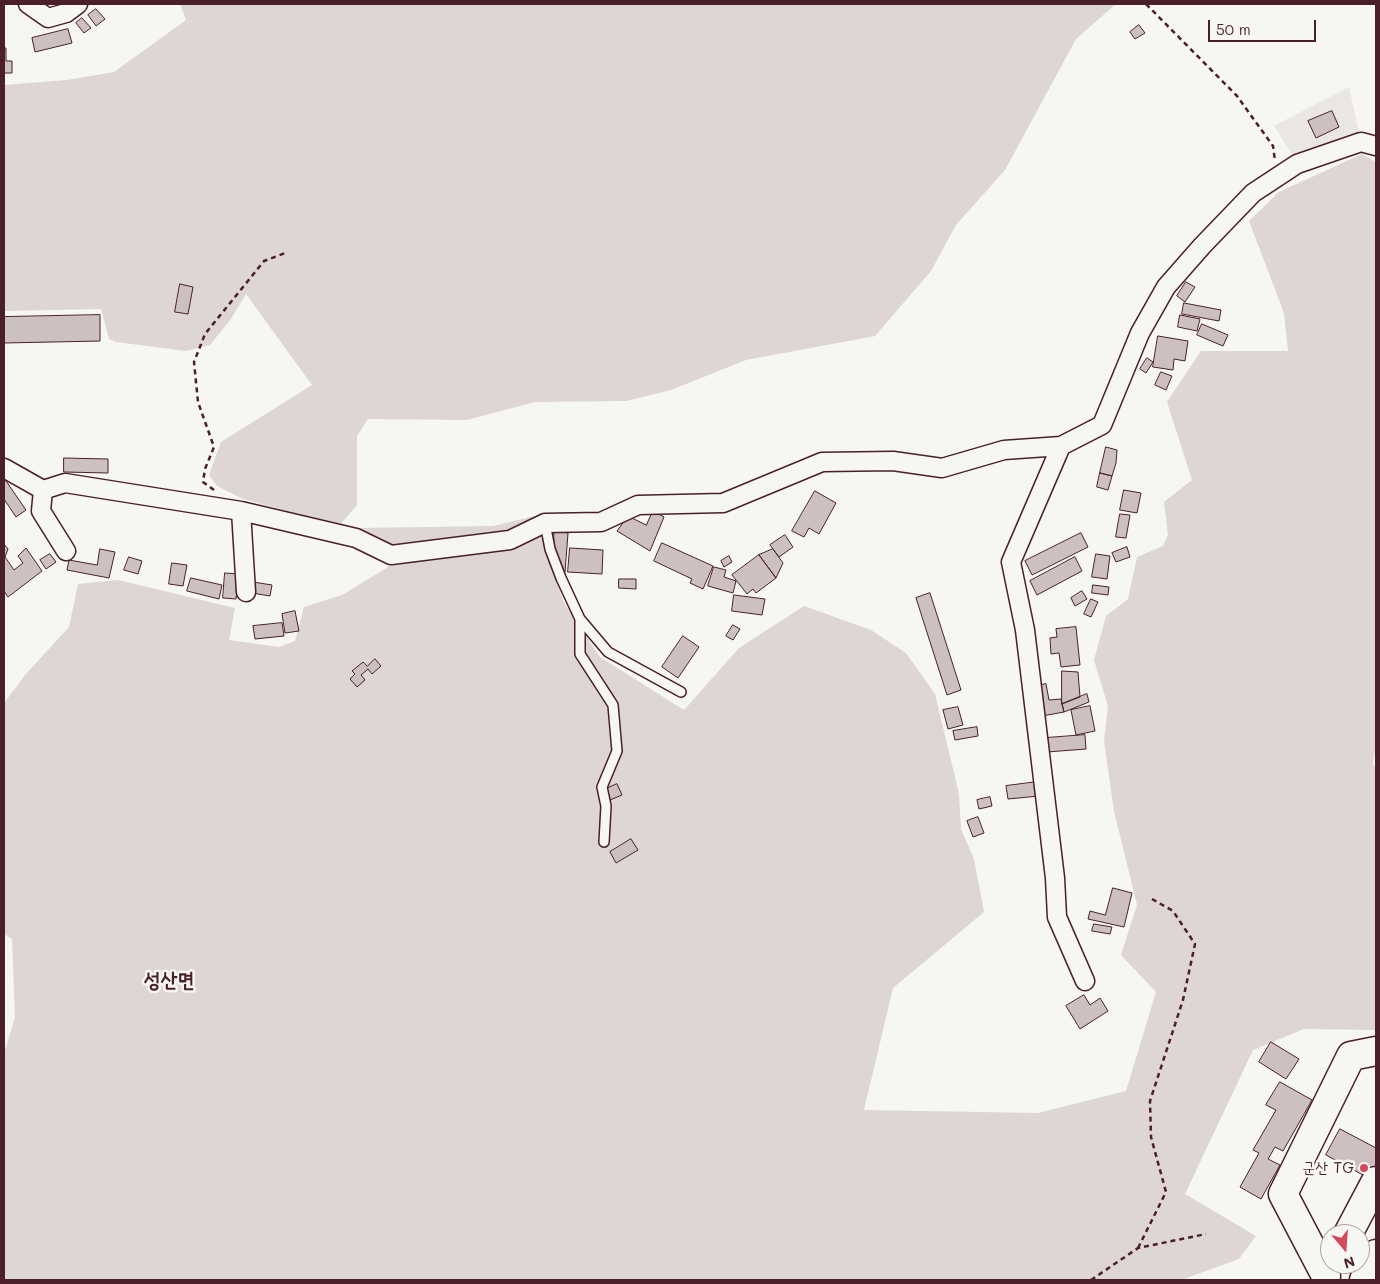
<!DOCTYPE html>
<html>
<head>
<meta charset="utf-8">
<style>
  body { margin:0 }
  #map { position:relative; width:1380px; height:1284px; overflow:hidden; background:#f6f6f2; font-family:Mali,sans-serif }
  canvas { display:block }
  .frame { position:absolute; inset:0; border:5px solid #4a1f2b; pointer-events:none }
  .north { position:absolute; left:1320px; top:1224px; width:50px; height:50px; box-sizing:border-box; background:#f6f6f2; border:1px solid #b1a0a2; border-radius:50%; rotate:162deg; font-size:14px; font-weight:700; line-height:20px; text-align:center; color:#4a1f2b }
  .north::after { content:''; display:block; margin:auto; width:18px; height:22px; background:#d1495b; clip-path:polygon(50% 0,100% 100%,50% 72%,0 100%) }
  .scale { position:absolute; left:1208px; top:20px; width:108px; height:22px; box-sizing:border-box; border:2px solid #4a1f2b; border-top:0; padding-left:6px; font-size:15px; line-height:18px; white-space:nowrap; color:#4a1f2b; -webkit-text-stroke:4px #f6f6f2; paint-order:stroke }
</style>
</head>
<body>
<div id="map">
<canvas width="1380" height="1284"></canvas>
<div class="frame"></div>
<div class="north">N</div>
<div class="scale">50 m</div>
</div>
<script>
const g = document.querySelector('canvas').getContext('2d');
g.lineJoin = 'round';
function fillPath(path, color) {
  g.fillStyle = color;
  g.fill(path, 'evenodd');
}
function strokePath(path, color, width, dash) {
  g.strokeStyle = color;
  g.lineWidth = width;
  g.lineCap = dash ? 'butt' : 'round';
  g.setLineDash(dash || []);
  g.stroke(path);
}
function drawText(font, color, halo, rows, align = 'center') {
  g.font = font + ' Mali,"Poor Story",sans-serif';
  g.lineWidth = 5;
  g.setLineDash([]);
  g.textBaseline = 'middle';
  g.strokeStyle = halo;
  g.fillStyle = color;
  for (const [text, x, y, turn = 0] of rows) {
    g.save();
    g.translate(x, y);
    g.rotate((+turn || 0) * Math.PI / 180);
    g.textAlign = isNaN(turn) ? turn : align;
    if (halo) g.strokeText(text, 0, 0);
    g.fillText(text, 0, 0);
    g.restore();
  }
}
const built = new Path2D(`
  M1349,87L1359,133L1292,154L1274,126Z`);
const green = new Path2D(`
  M180,4H1116L1076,39L1005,170L956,225L931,271L875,336L746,360L671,390L626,401L535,402L467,420L368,419L357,436V505L339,526L241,498L217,486L209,475L221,442L312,385L246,294L231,319L210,345L186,351L116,342L109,339L101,309L4,311V85L67,80L114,72L186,20Z
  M1362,154L1376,162V743L1373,764L1376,770V1030L1304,1029L1253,1050L1185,1194L1256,1236L1239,1259L1181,1280H4V1053L15,1018L12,939L4,934V703L25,675L69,627L78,584L118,580L235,608L229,640L279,647L295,641L304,607L342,595L393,564L359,528L493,526L535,516L563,601L600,657L684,710L739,648L804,606L871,630L906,653L935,694L959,794L961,829L974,859L984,912L893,988L864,1110L1038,1113L1126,1091L1156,992L1121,955L1137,905L1114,811L1104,741L1108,706L1094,660L1106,616L1128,599L1137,557L1163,546L1168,535L1164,502L1192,480L1167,402L1201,351H1288L1284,313L1249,221L1279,192Z`);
const building = new Path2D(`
  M96,9L105,19L96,26L88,15Z
  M82,18L91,28L84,33L76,23Z
  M1139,25L1145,33L1135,39L1130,32Z
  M68,29L72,43L35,52L32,38Z
  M4,48H6V61H12V73H4Z
  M1332,111L1339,127L1316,138L1308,121Z
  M1186,282L1195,287L1185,302L1177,296Z
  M180,284L193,287L188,314L175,312Z
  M1184,303L1221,310L1219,321L1182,314Z
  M100,315V341L4,343V317Z
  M1180,315L1200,319L1197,331L1178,327Z
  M1202,324L1228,335L1223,346L1197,335Z
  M1158,336L1188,341L1185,361L1174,359L1173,370L1153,367Z
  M1147,358L1153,362L1146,373L1140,369Z
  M1161,372L1172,376L1166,390L1155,385Z
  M1106,447L1117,450L1116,463L1112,476L1100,473Z
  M64,458L108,459V473L64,472Z
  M1100,473L1112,476L1108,490L1097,487Z
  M4,478L26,510L16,517L4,499Z
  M1124,490L1141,493L1137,513L1120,510Z
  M815,491L836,503L819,534L809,528L804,537L792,531Z
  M653,511L664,517L650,551L617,531L628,516L646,525Z
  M1120,514L1130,515L1126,538L1116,537Z
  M554,531L568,533L565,572L557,561L554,543Z
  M1081,533L1088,547L1032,575L1025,561Z
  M785,535L793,547L779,557L770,545Z
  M662,543L713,566L703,589L690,583L692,579L654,561Z
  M4,544L8,549L5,557L14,570L23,563L18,556L26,548L42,571L8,597L4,591Z
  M1127,547L1130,557L1116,562L1112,553Z
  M570,548L603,550L602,574L568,572Z
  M100,549L115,552L109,578L67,570L69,560L97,565Z
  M773,549L783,563L776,578L759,555Z
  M50,554L56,562L46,569L40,560Z
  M1096,554L1110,556L1107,579L1092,577Z
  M759,555L776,578L756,593L753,589L747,594L732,575Z
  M729,556L732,562L724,567L721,561Z
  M129,557L142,561L138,574L124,570Z
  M1075,557L1082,571L1037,595L1030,581Z
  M172,563L187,565L183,586L169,584Z
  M714,567L726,570L724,577L736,581L733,593L708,586Z
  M225,573L239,574L236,599L223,598Z
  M191,578L222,585L219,599L187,591Z
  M619,579H636V589L619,588Z
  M253,582L272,585L270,596L252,593Z
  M1093,585L1109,587L1108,595L1092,593Z
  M1082,591L1087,599L1075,606L1071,598Z
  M930,593L961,690L947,695L916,598Z
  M734,595L765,599L762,615L732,611Z
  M1091,599L1098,602L1091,617L1084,614Z
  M295,611L299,631L285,633L282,614Z
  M282,623L284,636L255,639L253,626Z
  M733,625L740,629L733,640L726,636Z
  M1076,627L1080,665L1061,667L1059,653L1051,654L1050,638L1057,637L1056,629Z
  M683,636L699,647L678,678L662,667Z
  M375,659L381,666L372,674L368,669L361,675L365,680L357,687L350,679L355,674L352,671L363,662L367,666Z
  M1062,671L1078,672L1080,697L1062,704Z
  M1046,684L1049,700L1061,699L1064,712L1042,716L1036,686Z
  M1087,694L1089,702L1064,712L1062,704Z
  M1090,706L1095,731L1076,735L1071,710Z
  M958,707L963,725L948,729L943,710Z
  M977,727L978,736L955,740L953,731Z
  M1085,735L1086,749L1047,752L1046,738Z
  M1037,782L1039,796L1008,799L1006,786Z
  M617,784L622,795L610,800L606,789Z
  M990,797L992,806L979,809L977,800Z
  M978,817L984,833L973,837L967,821Z
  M631,839L638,850L616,863L610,852Z
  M1113,888L1132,893L1124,927L1088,919L1090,911L1105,915Z
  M1094,924L1112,927L1110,934L1092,931Z
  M1084,995L1090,1005L1100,998L1108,1011L1080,1029L1066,1006Z
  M1271,1042L1299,1059L1286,1079L1259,1062Z
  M1280,1082L1312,1100L1283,1151L1275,1147L1268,1159L1280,1165L1261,1199L1240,1187L1259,1153L1253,1150L1276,1110L1266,1105Z
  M1340,1129L1376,1148V1182L1326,1155Z`);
const path = new Path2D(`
  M1146,4L1237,96L1273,146L1275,161
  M214,490L203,482L205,469L214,447L198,402L194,362L205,334L264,261L288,252
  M1138,1248L1166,1192L1151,1137L1150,1101L1183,1000L1195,944L1173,911L1152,899
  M1091,1280L1138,1248L1206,1234`);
const lane = new Path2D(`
  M545,523L550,549L561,578L580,619L608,652L681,692
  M580,619V654L613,705L617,751L602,787L606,806L604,842`);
const street = new Path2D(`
  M28,4L48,18L66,13L78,4
  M4,468L43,490L65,483L241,511L356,538L391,555L510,540L545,523L601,522L638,505L723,503L822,462L893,461L942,468L1004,450L1061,446
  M43,490L41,511L66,551
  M241,511L246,592
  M1085,981L1057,917L1055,878L1025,630L1011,562L1061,446L1102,425L1140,333L1166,287L1202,246L1253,193L1297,164L1361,142L1376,146`);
const highway = new Path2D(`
  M1348,1234L1376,1181
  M1326,1276L1283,1194L1351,1056L1376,1051
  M1364,1280L1376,1254`);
const markers = [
  [1364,1168,5,"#d1495b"]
];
const poiNames = [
  ["군산 TG",1354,1168]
];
const districtNames = [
  ["성산면",169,981]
];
fillPath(built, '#e9e6e3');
fillPath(green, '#ddd6d5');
fillPath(building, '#ccc1c0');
strokePath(building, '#4a1f2b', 1);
strokePath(lane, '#4a1f2b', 12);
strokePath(street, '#4a1f2b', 21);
strokePath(highway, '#4a1f2b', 31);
strokePath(path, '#4a1f2b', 2.5, [5, 4]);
strokePath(lane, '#f6f6f2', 9);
strokePath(street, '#f6f6f2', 18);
strokePath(highway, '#f6f6f2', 28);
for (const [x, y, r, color] of markers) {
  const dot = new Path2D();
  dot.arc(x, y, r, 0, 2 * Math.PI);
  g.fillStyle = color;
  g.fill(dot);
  strokePath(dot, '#f6f6f2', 2);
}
drawText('16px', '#4a1f2b', '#f6f6f2', poiNames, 'right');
drawText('bold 21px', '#4a1f2b', '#f6f6f2', districtNames);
</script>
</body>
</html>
